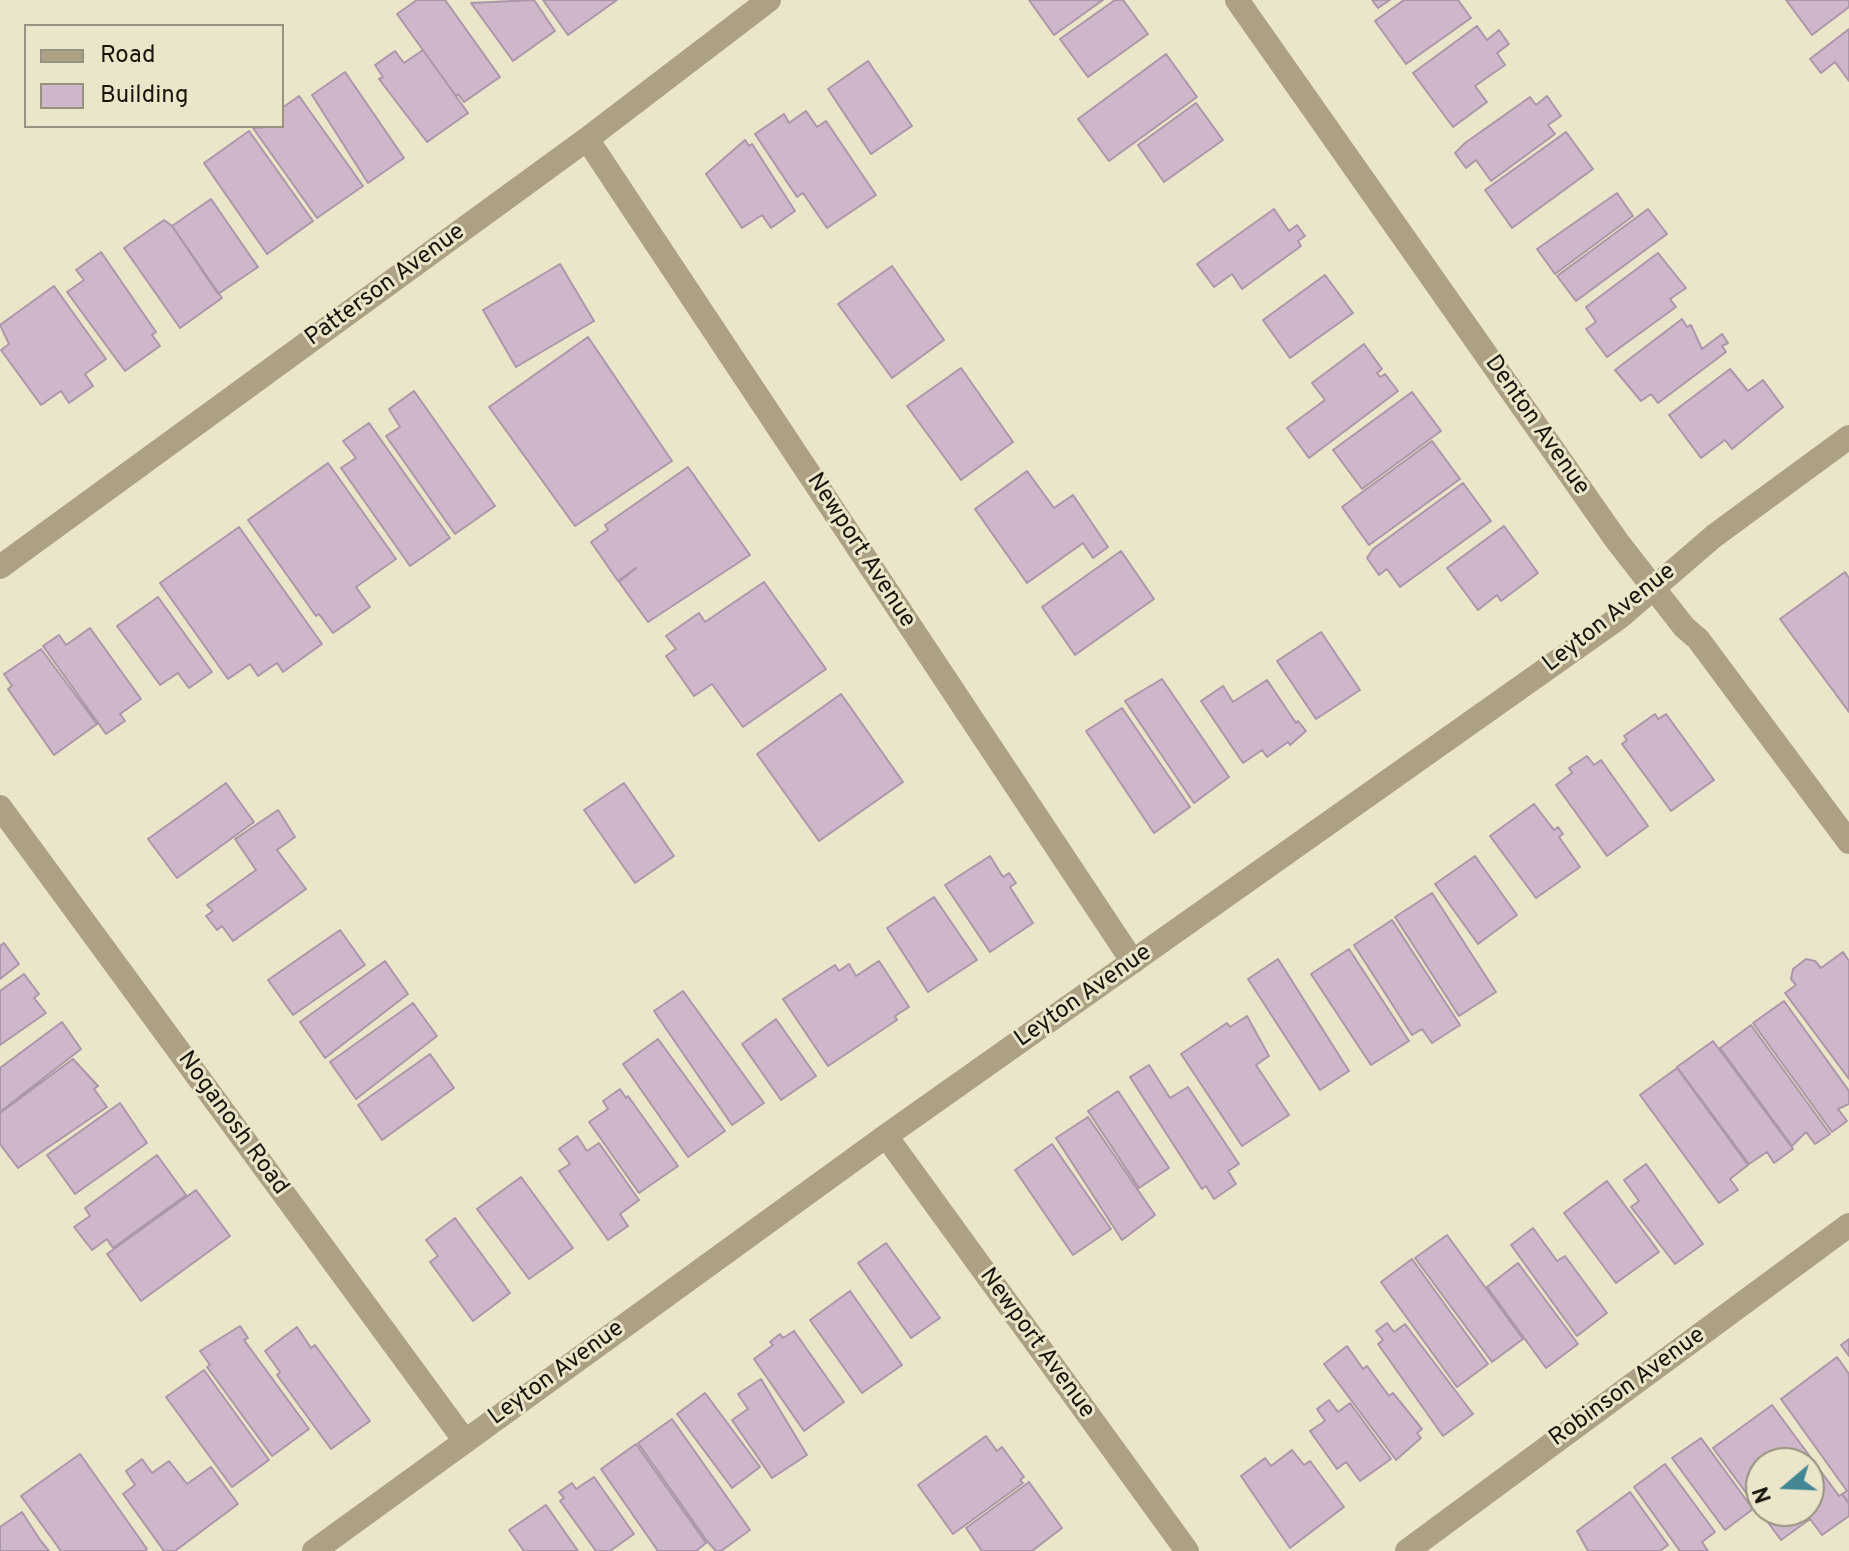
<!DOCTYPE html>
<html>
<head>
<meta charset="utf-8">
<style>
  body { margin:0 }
  #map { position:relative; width:1849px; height:1551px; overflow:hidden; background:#ebe6ca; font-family:Overpass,sans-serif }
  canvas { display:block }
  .legend { position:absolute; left:24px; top:24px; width:260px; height:104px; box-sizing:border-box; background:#ebe6ca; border:2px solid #96927e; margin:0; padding:10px 14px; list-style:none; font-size:24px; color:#17150b }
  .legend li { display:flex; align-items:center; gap:16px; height:40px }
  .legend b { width:40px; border:2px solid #96927e }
  .north { position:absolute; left:1745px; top:1447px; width:80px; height:80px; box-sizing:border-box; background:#ebe6ca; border:2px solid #96927e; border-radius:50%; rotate:251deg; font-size:22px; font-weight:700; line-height:32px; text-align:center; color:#17150b }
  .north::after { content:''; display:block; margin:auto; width:28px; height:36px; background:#438795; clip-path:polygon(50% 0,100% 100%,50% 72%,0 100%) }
</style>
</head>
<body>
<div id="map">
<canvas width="1849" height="1551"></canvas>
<ul class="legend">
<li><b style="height:10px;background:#ada185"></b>Road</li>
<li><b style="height:22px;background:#ceb7cb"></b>Building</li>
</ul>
<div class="north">N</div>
</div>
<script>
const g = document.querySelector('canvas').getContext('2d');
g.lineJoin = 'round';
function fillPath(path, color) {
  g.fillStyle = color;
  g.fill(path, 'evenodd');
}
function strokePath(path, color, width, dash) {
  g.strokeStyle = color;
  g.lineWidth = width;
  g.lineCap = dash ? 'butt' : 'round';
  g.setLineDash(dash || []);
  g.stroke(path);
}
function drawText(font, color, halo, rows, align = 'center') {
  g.font = font + ' Overpass,sans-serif';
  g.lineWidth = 6;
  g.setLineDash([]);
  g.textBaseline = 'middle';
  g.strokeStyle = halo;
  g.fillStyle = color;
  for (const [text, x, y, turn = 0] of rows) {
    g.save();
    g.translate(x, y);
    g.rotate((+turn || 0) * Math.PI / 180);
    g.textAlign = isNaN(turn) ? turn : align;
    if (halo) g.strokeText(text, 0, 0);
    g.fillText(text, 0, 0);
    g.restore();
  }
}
const building = new Path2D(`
  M417,0H445L500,77L464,102L458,94L456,96L397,14Z
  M534,0L555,31L513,61L471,3Z
  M543,0H617L568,35Z
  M1029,0H1103L1054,35Z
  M1115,0H1123L1148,34L1088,77L1060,39Z
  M1372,0H1390L1378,8Z
  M1404,0H1458L1471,18L1406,64L1375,21Z
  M1786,0H1849V7L1812,35Z
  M1477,26L1487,40L1499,30L1509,44L1497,53L1505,65L1475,86L1487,102L1453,127L1413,73Z
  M1849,29V81L1835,62L1821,73L1810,59Z
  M423,50L468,113L427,142L379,79L383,77L375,65L395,51L404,63Z
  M1166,54L1197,97L1109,161L1078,119Z
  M868,61L912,126L871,154L828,89Z
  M345,72L404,158L368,183L312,95Z
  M299,96L363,186L317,218L253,128L282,126V108Z
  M1547,96L1561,116L1548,125L1555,134L1491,181L1476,160L1466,168L1455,153L1465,143L1530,97L1536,105Z
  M1196,103L1223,140L1164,182L1138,145Z
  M806,111L817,127L826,121L876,195L827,228L803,193L797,197L755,134L784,114L789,123Z
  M249,131L313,221L267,254L204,163Z
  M1566,132L1593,169L1512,228L1485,190Z
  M745,140L749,146L752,144L795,211L771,228L762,215L742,228L706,174Z
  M1617,193L1633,216L1555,274L1537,249Z
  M211,199L258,267L218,294L172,226Z
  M1274,209L1289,231L1297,225L1305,236L1298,241L1301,246L1242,289L1232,274L1214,287L1197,264Z
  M1648,209L1667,234L1576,301L1557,276Z
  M164,220L172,226L222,298L180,328L124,248Z
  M101,252L156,332L152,335L160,346L125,371L67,292L84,280L76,270Z
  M1658,253L1686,288L1670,299L1676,307L1607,357L1586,329L1596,322L1586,307Z
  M560,264L594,321L516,367L483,310Z
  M892,266L944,340L892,378L838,304Z
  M1325,275L1353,313L1290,358L1263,320Z
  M54,286L106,359L85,374L93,386L69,403L61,391L41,405L1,350L9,344L0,325Z
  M1682,319L1687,327L1691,325L1702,349L1722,334L1728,343L1722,346L1726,352L1658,403L1651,394L1641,401L1615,370Z
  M588,337L672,461L575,526L489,407Z
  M1364,344L1382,369L1377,373L1380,377L1385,374L1398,391L1309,458L1287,428L1325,400L1312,383Z
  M961,368L1013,442L961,480L907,406Z
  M1730,369L1748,391L1763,380L1783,407L1732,449L1725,440L1701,458L1669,415Z
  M414,391L495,506L455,534L386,436L400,427L389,409Z
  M1412,392L1441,431L1362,489L1333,450Z
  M369,423L450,538L410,566L341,468L356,458L343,441Z
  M1432,441L1460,479L1369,545L1342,507Z
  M328,463L396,559L356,587L370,607L333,633L319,614L316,616L248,520Z
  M688,467L750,555L648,622L619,582L636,568L618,581L591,542L608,530L605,525Z
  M1027,471L1054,508L1073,495L1108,547L1093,558L1083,543L1027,583L975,509Z
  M1463,483L1491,521L1400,587L1387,569L1379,575L1367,558L1373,549Z
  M1504,526L1538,573L1501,601L1497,595L1478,610L1447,568Z
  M239,527L322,644L283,672L277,663L258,676L250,664L228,679L160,583Z
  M1121,551L1154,599L1075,655L1042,607Z
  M1845,572L1849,578V712L1780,619Z
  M764,582L826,669L743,727L712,684L694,696L666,656L676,649L666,636L699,613L705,622Z
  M158,597L212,672L189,688L178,673L160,685L117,626Z
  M90,628L141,699L120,714L125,721L106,734L43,646L59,635L66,645Z
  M1321,632L1360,690L1316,719L1277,661Z
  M41,649L97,724L54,755L8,689L12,686L4,674Z
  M1162,679L1229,777L1194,803L1125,701Z
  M1267,680L1296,723L1298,721L1306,731L1290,745L1288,742L1267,757L1262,750L1243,763L1201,701L1223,686L1233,702Z
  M841,694L903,782L819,841L757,754Z
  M1122,708L1190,807L1154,833L1086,731Z
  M1655,714L1658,719L1666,714L1714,780L1671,811L1622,744L1627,740L1624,736Z
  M1587,756L1594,765L1601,760L1648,826L1607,856L1556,785L1572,773L1569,768Z
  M226,783L254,822L177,878L148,839Z
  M624,783L674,856L635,883L584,810Z
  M1534,804L1554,830L1558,827L1563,834L1559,837L1580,867L1536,898L1490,836Z
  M278,810L295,837L277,850L306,889L233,941L222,926L217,930L206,916L213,911L207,905L256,870L235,839Z
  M990,856L1003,877L1009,873L1016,883L1010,887L1033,923L990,952L945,885Z
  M1475,856L1517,915L1478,944L1435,884Z
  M1432,893L1496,992L1459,1016L1395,917Z
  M934,897L977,960L928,992L887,928Z
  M1392,920L1460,1025L1432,1043L1422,1029L1412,1035L1354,945Z
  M340,930L365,965L293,1015L268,980Z
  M4,943L19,964L0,979V946Z
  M1349,949L1409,1041L1371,1065L1311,974Z
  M1843,952L1849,961V1079L1785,993L1796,985L1791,979L1793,969L1806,959L1815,961L1821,968Z
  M1278,959L1349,1071L1320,1090L1248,979Z
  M385,961L408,994L325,1058L300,1022Z
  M879,961L909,1007L895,1016L897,1020L828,1066L783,999L835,965L839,971L849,964L856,976Z
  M24,974L39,994L34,998L46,1013L0,1045V991Z
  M683,991L764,1103L732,1125L654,1011Z
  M1784,1001L1849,1091V1104L1838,1109L1847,1121L1832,1132L1753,1023Z
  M413,1003L437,1036L356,1099L330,1062Z
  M1247,1016L1269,1056L1256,1065L1289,1115L1242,1146L1181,1054L1227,1023L1230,1027Z
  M776,1019L816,1076L781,1100L742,1044Z
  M62,1022L81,1049L0,1112V1068Z
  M1751,1025L1830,1134L1815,1144L1806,1132L1792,1146L1720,1048Z
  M658,1039L725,1131L688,1157L623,1064Z
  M1713,1041L1793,1149L1774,1163L1767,1152L1749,1164L1677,1067Z
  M430,1054L454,1088L382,1140L358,1105Z
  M73,1059L98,1086L94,1089L107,1107L18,1168L0,1144V1113Z
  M1149,1065L1170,1098L1188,1087L1239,1164L1228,1171L1236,1184L1214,1199L1206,1186L1202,1189L1130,1077Z
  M1677,1068L1748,1165L1730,1179L1738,1190L1719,1203L1640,1095Z
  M620,1089L626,1098L628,1096L678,1166L639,1193L589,1122L608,1109L603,1101Z
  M1118,1091L1169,1168L1139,1188L1088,1111Z
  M120,1103L147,1143L75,1194L47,1155Z
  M1088,1117L1155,1215L1122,1240L1056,1138Z
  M577,1136L587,1151L599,1143L639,1200L620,1214L628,1226L608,1240L559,1171L570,1164L559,1149Z
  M1052,1144L1111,1229L1073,1255L1015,1170Z
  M157,1155L186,1195L113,1248L107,1239L92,1250L74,1227L90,1216L85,1208Z
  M1646,1164L1703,1244L1675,1264L1631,1207L1639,1201L1624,1180Z
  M521,1177L573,1248L529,1279L477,1209Z
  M1607,1181L1659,1252L1616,1283L1564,1213Z
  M196,1190L230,1236L141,1301L107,1254Z
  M455,1218L510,1293L473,1321L430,1262L438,1256L426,1240Z
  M1533,1228L1557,1261L1565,1256L1607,1313L1577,1336L1511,1245Z
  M1447,1235L1523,1339L1492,1362L1415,1258Z
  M886,1243L940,1318L911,1338L858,1263Z
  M1412,1259L1488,1364L1457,1387L1381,1282Z
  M1518,1263L1578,1344L1546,1368L1487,1287Z
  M850,1291L902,1365L862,1393L810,1320Z
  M1387,1323L1394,1332L1405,1324L1473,1414L1443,1436L1378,1344L1383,1340L1376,1331Z
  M240,1326L248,1338L244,1340L309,1429L272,1456L207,1367L210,1365L200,1351Z
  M297,1327L311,1348L315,1345L370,1421L331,1449L277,1375L280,1372L265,1351Z
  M794,1331L844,1402L804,1431L754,1359L773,1345L770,1342L780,1334L783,1338Z
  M1849,1339V1356L1841,1345Z
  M1347,1346L1363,1369L1367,1366L1389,1396L1393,1393L1422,1429L1417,1433L1421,1438L1396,1460L1324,1364Z
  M1837,1357L1849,1374V1503L1842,1494L1847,1491L1781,1399Z
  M204,1370L269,1460L232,1487L166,1397Z
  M761,1379L807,1455L772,1478L732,1420L748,1409L738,1394Z
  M705,1393L760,1467L732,1488L677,1414Z
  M1329,1400L1338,1412L1350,1403L1391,1459L1360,1481L1346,1462L1337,1469L1310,1431L1325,1421L1317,1409Z
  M1772,1405L1839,1496L1842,1494L1849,1504V1516L1822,1535L1810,1519L1781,1540L1713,1448ZM1761,1463H1809V1511H1761Z
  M672,1419L750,1530L721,1551H716L707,1541L638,1443Z
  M986,1436L997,1451L1002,1447L1024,1477L1020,1480L1023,1483L953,1534L918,1485Z
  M1701,1438L1753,1509L1725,1530L1672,1458Z
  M636,1444L706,1543L696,1551H658L601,1469Z
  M1292,1450L1304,1465L1310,1461L1344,1507L1290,1548L1241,1476L1265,1458L1271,1466Z
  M80,1454L147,1549L144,1551H61L21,1496Z
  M142,1459L152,1473L169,1461L187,1484L211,1467L238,1504L175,1551H164L123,1494L135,1485L126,1471Z
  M1665,1464L1715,1532L1702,1542L1708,1551H1680L1634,1487Z
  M594,1477L634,1534L610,1551H596L560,1501L564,1498L559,1492L572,1483L576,1489Z
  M1029,1482L1062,1528L1032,1551H982L966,1528Z
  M1630,1492L1668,1545L1660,1551H1588L1577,1531Z
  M546,1505L578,1551H524L509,1530Z
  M22,1512L40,1540L49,1551H0V1527Z`);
const minor = new Path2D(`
  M1237,0L1617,541L1684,627L1698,639L1849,842
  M587,139L1133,962
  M0,567L587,139L769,0
  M0,807L465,1441
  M886,1136L1187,1551
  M314,1551L886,1136L1620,617L1714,536L1849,437
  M1407,1551L1849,1225`);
const streetNames = [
  ["Patterson Avenue",386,286,-36],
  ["Denton Avenue",1536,426,55],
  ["Newport Avenue",860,551,57],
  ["Leyton Avenue",1610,619,-38],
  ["Leyton Avenue",1084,997,-35],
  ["Noganosh Road",232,1124,54],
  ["Newport Avenue",1036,1344,54],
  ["Leyton Avenue",557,1374,-36],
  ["Robinson Avenue",1628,1388,-36]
];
fillPath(building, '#ceb7cb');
strokePath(building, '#ac96a9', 2);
strokePath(minor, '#ada185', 24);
drawText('24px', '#17150b', '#ebe6ca', streetNames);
</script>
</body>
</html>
